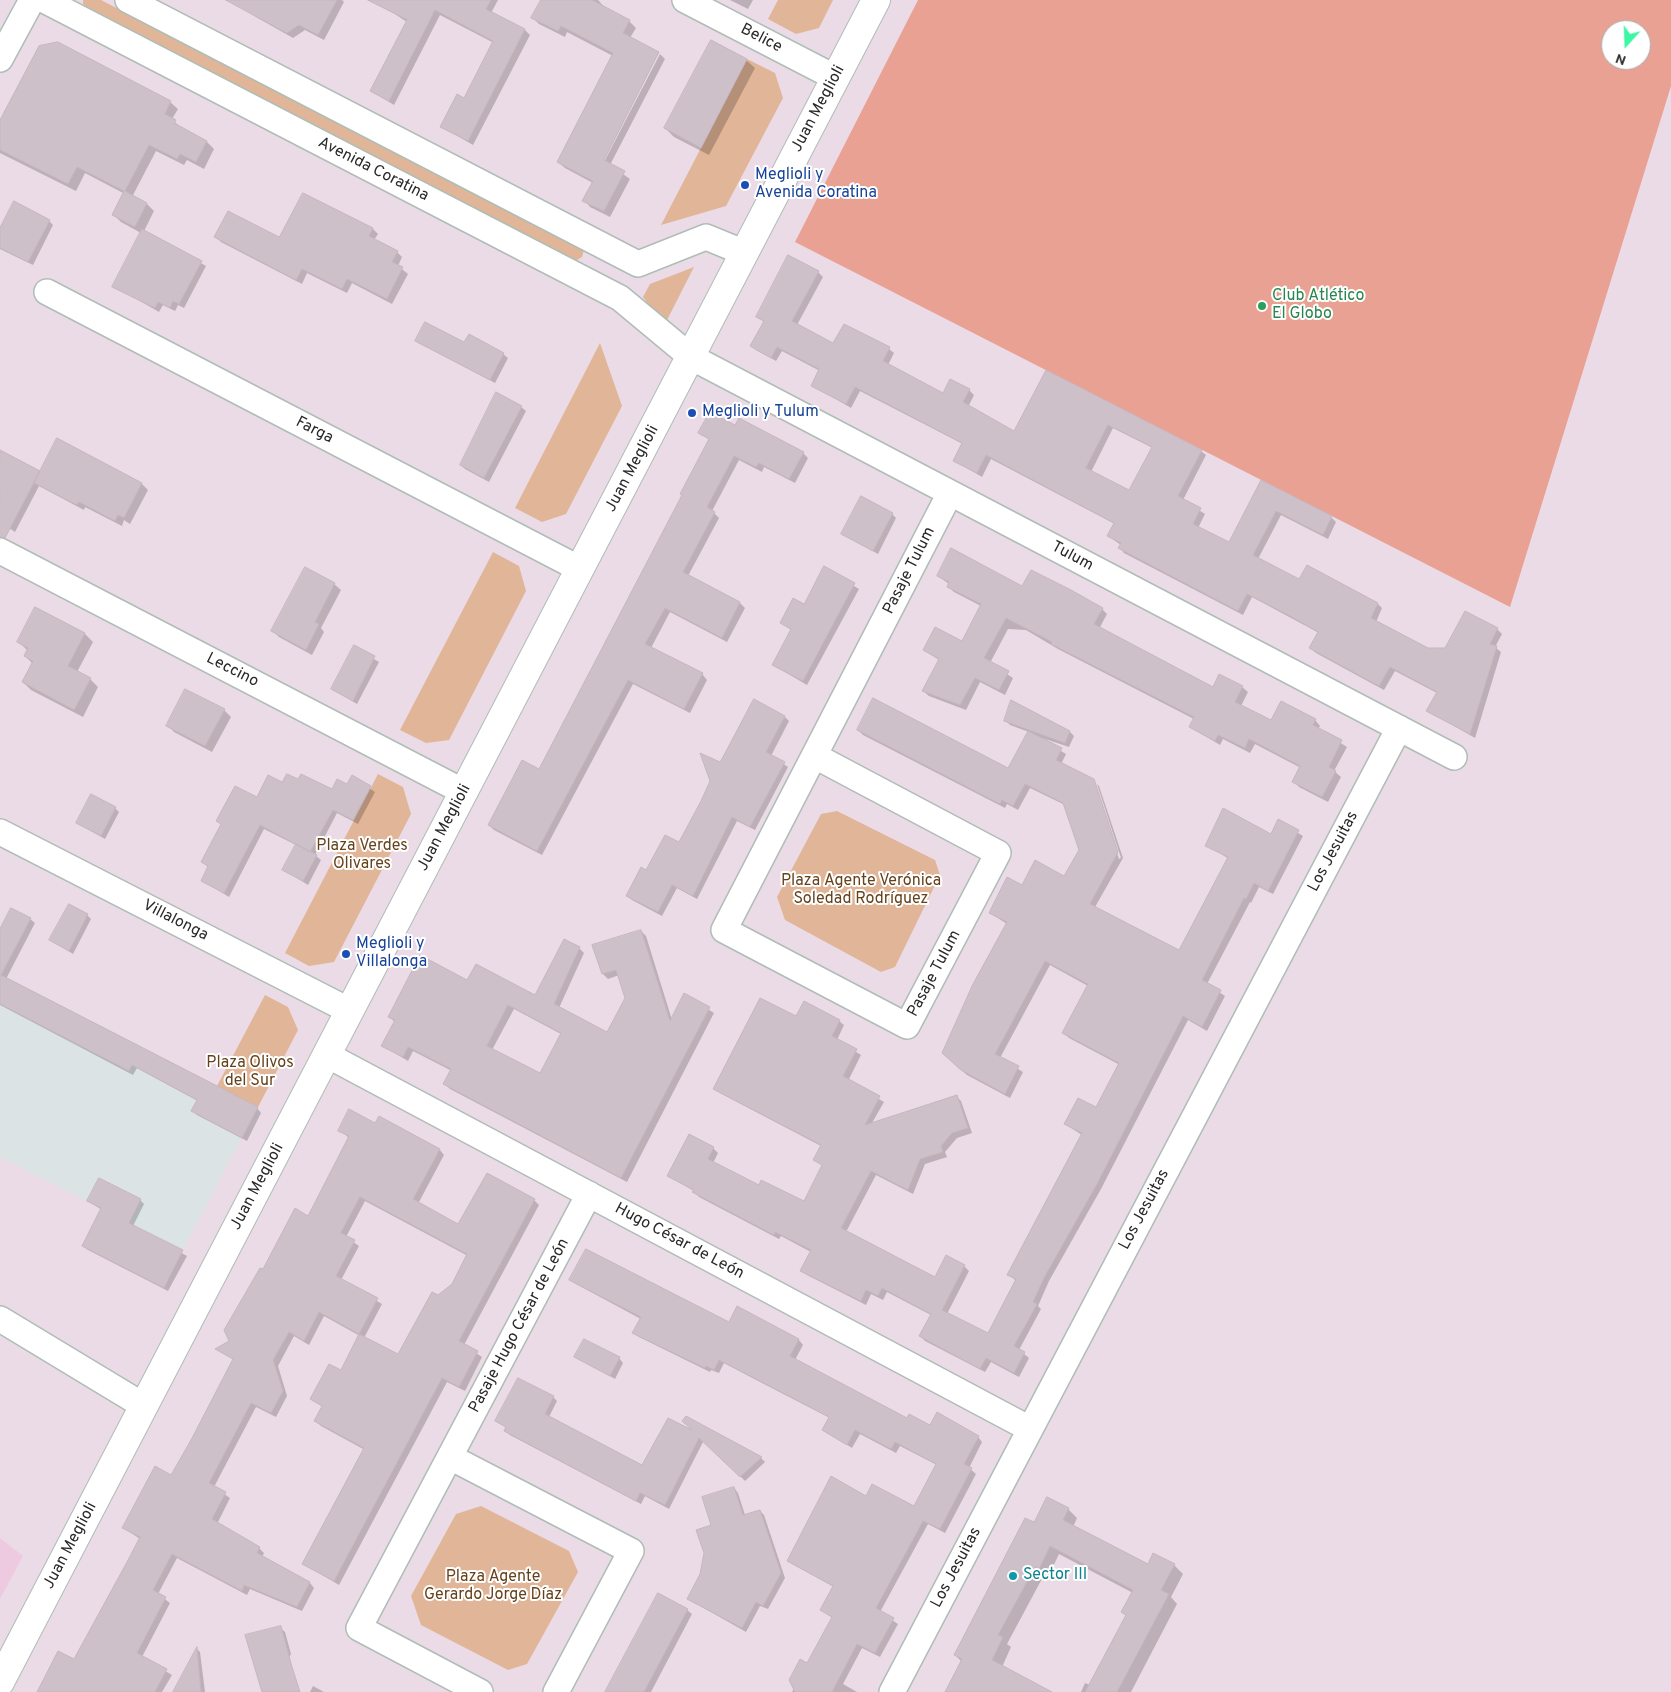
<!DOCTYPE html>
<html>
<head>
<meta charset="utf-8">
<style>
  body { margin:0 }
  #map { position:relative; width:1671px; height:1692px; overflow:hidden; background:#ebdbe6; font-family:Overpass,sans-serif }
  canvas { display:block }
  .north { position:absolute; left:1601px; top:20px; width:50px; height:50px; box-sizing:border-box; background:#fff; border:1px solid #a9a9a9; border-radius:50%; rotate:200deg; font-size:14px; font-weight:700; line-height:20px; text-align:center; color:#292929 }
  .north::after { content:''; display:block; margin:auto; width:18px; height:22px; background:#3cf7a3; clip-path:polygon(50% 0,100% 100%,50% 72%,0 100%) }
</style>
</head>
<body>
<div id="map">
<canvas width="1671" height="1692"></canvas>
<div class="north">N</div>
</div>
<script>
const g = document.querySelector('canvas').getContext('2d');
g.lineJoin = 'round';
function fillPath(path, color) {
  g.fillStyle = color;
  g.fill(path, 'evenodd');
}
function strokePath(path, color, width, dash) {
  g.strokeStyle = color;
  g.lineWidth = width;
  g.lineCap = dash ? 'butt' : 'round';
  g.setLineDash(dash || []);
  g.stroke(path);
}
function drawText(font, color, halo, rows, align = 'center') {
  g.font = font + ' Overpass,sans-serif';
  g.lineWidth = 4;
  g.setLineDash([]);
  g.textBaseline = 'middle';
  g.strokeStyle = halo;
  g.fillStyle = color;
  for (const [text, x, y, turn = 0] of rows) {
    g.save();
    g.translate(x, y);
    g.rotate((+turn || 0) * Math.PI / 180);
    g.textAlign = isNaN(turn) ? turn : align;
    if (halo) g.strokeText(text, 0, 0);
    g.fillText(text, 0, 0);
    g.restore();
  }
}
const industrial = new Path2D(`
  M0,974L258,1107L183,1250L0,1157Z`);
const education = new Path2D(`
  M0,1538L23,1556L0,1599Z`);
const green = new Path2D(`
  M83,0H101L580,247L584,250L582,257L577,260L572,259L89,9L83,4Z
  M778,0H833L819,28L796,34L768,19Z
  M747,59L775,73L783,98L726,206L661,225Z
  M694,267L664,326L643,297L650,284Z
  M600,343L622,406L566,514L542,522L515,508Z
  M493,552L519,566L526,591L449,740L426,743L400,730Z
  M378,774L403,787L411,814L334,962L309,966L285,953Z
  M837,811L935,860L940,875L895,967L881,972L785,920L777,897L821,814Z
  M265,995L288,1007L298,1030L258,1107L217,1086Z
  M481,1506L569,1551L578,1572L527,1664L508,1670L421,1625L411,1596L456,1514Z`);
const pitch = new Path2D(`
  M918,0H1671V86L1510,607L795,242ZM1611,30H1641V60H1611Z`);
const shadow = new Path2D(`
  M255,0H342L344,2L324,40L305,30L293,38L256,17L250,12Z
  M391,0H498L491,13L525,30L530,35L473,145L442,127L464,100L494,43L440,15L394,105L371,91L407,22L387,9Z
  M542,0H598L607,10L629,21L636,28L630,38L659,53H657L600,165L602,166L660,54L665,59L610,165L630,179L610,217L590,207L584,200L593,183L565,168L558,162L613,56L567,32L565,37L539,24L533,18Z
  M730,0H753L748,9Z
  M746,60L755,68L709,155L674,137L665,128Z
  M170,102L178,109L172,119L182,129L207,142L214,149L204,169L187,160L184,165L156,151L132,197L147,204L154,211L144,231L206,266L184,308L178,305L175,311L163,305L159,312L114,286L141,233L121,222L114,215L125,194L85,173L76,191L0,153V123Z
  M49,221L53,225L33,265L0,249V230Z
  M373,229L378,234L374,240L397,252L402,257L398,266L408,274L392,304L352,283L347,293L307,273L302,284L221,242L216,237L280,239Z
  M818,272L823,277L797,325L833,344L889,349L894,353L888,365L944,395L969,390L974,395L968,407L1015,432L1047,372L1201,451L1206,455L1183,500L1205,514L1198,528L1229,544L1262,481L1331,517L1336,522L1328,539L1281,515L1258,559L1300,581L1378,604L1382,608L1376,622L1427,649L1446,650L1497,629L1502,634L1495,647L1501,652L1475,738L1428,711L1437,693L1395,671L1384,690L1316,653L1311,648L1319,633L1252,597L1243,615L1124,553L1120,548L1121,545L1108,536L1115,524L991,459L982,477L955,461L963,444L860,391L851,408L812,385L820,371L782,351L776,361L756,350L752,346L764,322L758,317ZM1113,428L1153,448L1130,491L1091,472Z
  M416,341L465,344L503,354L508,358L495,383Z
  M521,407L526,411L489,482L465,469L461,465Z
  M736,426L803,453L808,458L795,483L764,467L762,472L739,460L712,511L719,518L688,576L740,603L745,608L727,642L670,612L651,648L702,674L707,680L690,713L633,684L542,855L494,830L489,825L539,770L683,496L710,440L700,433Z
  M0,452L40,473L142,484L148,490L130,524L124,520L122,526L85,507L84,510L39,486L15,532L0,522Z
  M892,514L896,518L878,554L842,534Z
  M824,568L859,589L807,685L773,665L791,630L782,623L804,606Z
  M938,576L1023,588L1102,609L1107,614L1099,629L1214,688L1242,687L1248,692L1241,706L1272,722L1315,720L1320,726L1318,729L1347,747L1334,771L1341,777L1328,802L1299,787L1294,781L1301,768L1255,744L1250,753L1223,739L1220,745L1190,727L1194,719L1058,649L1026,630L1008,629L990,663L1013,678L1005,695L980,682L966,710L929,696L923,691L939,660L924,650L963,643L981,606L954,592L948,586L949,584Z
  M334,584L341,590L321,628L324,632L312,655L279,637L273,631Z
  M36,609L85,634L93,642L77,672L90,679L98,687L83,717L31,690L23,682L33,664L25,656L28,651L19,642Z
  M354,647L379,662L357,704L332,689Z
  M224,710L231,717L212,752L174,732L168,725Z
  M785,717L789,721L771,756L788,767L755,830L737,821L697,899L677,888L662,916L632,900L627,895L647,872L679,844Z
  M1006,721L1070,732L1074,736L1069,747L1036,736L1066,754L1061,764L1094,781L1119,859L1121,858L1097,784L1099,786L1123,858L1095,907L1179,952L1229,859L1207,845L1271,836L1279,821L1303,836L1273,894L1259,887L1251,903L1250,902L1207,984L1225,996L1207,1031L1188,1020L1101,1189L1049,1281L1038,1306L1041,1309L1019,1350L1029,1358L1019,1377L991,1362L985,1372L925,1341L920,1336L931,1315L887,1292L883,1300L871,1294L866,1305L807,1275L802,1270L811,1252L781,1236L779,1239L699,1197L694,1191L668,1176L713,1148L718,1153L713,1163L759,1186L804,1203L823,1166L814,1159L821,1146L720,1093L715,1088L797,1018L839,1021L844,1025L837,1040L861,1055L848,1081L884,1102L872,1123L956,1096L961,1101L972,1133L957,1138L945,1152L947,1157L925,1164L913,1194L876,1175L846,1232L935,1279L947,1257L964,1266L969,1271L947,1314L988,1334L1016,1281L1009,1274L1082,1135L1065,1124L1097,1109L1120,1065L1069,1038L1064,1033L1088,986L1050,965L1000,1058L1023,1072L1010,1098L967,1075L948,1058L1007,924L990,913L1022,887L1064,878L1080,850L1065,805L1030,788L1018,810L1007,804L1005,808L863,735L858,730L1008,770L1029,732L1010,725Z
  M352,777L375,792L358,824L337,813L315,855L321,860L308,885L284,870L296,845L264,829L229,897L203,881L209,868L203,862L222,825L218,821L283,784L298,781L332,791L348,786Z
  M115,808L119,812L105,839L77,823Z
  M87,915L91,919L73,954L51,940Z
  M30,919L35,923L6,979L257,1108L261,1113L247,1141L197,1115L193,1111L198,1101L137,1068L133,1075L0,1005V932Z
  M641,931L646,936L672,1020L685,995L714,1013L627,1182L450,1089L445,1084L452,1071L413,1051L408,1061L383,1046L395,1022L389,1017L468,982L536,996L579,948L584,953L559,1008L607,1034L627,998L619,975L608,979L603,974ZM514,1009L561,1034L541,1074L492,1050Z
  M376,1125L440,1150L444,1155L418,1204L459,1225L534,1200L539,1205L464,1345L482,1357L465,1391L447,1382L339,1585L304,1564L365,1450L321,1426L316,1421L323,1407L311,1399L342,1372L360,1336L324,1316L309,1345L294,1336L278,1366L287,1396L276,1417L256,1407L214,1487L230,1498L217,1524L259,1548L264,1553L262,1557L310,1583L314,1588L302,1611L250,1589L247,1595L177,1558L158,1594L170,1603L142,1657L172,1675L162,1692H38L75,1661L140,1539L124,1528L171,1476L192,1441L234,1360L217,1349L231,1342L263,1270L309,1217L349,1138L340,1130ZM365,1201L468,1256L453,1284L438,1296L399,1356L364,1338L382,1304L341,1280L359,1246L346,1237Z
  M140,1200L144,1204L133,1226L187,1256L168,1291L88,1250L83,1246L102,1210L88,1201Z
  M571,1280L730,1324L738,1308L799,1340L803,1345L795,1360L908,1419L978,1437L982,1442L969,1468L976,1474L945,1533L928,1524L880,1612L898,1624L880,1657L862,1648L843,1684L857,1692H792L832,1618L822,1609L834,1587L788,1561L867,1497L914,1508L937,1465L900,1446L896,1453L860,1434L852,1448L823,1430L830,1418L762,1383L724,1363L719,1373L711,1370L710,1372L639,1337L634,1333L641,1319L576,1284Z
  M576,1357L619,1358L623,1363L615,1379Z
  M553,1397L557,1401L549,1417L643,1467L696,1434L761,1458L765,1462L745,1481L704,1440L669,1509L645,1496L641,1504L510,1435L506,1431L507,1428L497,1421Z
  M734,1488L738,1493L745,1515L760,1511L764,1515L785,1578L768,1609L760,1606L746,1632L688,1599L701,1574L712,1526Z
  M1068,1509L1077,1518L1073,1527L1148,1565H1174L1183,1574L1171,1597L1177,1604L1131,1692H1081L1085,1683L1090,1685L1127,1616L1123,1612L1133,1593L1059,1554L1048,1577L1044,1575L1007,1644L1011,1647L1002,1667L1049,1692H947L962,1662L955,1655L1035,1524Z
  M687,1610L692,1614L651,1692H606Z
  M280,1628L285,1632L291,1654L271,1692H264Z
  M197,1649L200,1652L205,1692H175Z
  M313,1686L324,1692H310Z`);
const building = new Path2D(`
  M226,0H337L318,35L299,25L287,33Z
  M368,0H491L486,9L525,29L468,141L440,127L457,94L464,98L493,41L435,10L389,101L370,91L407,20Z
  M541,0H592L630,20L623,33L659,52L604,160L625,171L604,211L582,201L593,181L557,162L613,53L561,26L558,31L531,18Z
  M711,40L747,59L701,148L664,128Z
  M58,42L171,101L165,114L176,120L174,123L207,141L196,162L180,154L177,159L149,145L125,191L147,203L135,227L112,215L124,191L77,167L68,184L0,150V120L39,46Z
  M303,193L373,228L369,236L398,251L392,262L403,267L387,299L347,279L342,289L302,269L296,280L214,237L228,211L279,237Z
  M14,201L50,220L28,262L0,248V228Z
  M142,229L202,261L179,304L173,301L170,308L158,302L155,308L112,287Z
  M788,255L819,271L792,321L833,343L844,324L890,347L883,361L943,393L950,379L970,389L963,402L1014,431L1046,370L1202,450L1178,496L1201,508L1193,524L1229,542L1261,480L1332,516L1323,535L1276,511L1253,555L1299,579L1307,565L1378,603L1371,618L1428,648H1445L1465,611L1498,628L1490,644L1497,646L1470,734L1426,711L1437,692L1390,667L1379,686L1309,648L1318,632L1292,617L1247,594L1238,611L1118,548L1121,543L1107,536L1114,523L986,455L977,473L953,461L962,443L855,387L846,404L811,386L819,369L777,347L771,358L750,346L764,321L756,317ZM1108,425L1152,447L1129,490L1086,468Z
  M425,322L464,342L469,334L504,353L490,380L415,341Z
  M496,392L522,406L484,478L460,465Z
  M710,412L735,425L739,418L804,452L789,479L759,463L756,467L734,456L707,507L715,512L683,572L740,602L722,638L665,608L645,644L703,673L684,709L628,680L537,851L488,825L522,760L539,769L682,495L680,494L709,439L698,433Z
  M57,438L142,483L124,518L118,515L115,521L79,502L77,505L34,483Z
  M0,450L40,471L5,538L0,537Z
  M861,496L893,513L873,551L841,534Z
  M951,548L1022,586L1031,570L1071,590L1103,608L1094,624L1213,687L1219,674L1243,686L1235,702L1271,720L1281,701L1316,719L1313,725L1342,740L1329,767L1336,771L1322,797L1292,782L1300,766L1249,739L1245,748L1218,735L1215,741L1189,727L1194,717L1051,644L1052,642L1006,618L984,658L1009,671L999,690L975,678L960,705L922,691L939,659L923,650L935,627L962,641L981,604L947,587L949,582L937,576Z
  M824,566L855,583L803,681L772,665L791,629L780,623L793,598L804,604Z
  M305,567L335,583L315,622L319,624L306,650L271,631Z
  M35,607L85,633L68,666L91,678L74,710L22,682L33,661L24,656L28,648L17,642Z
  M354,645L375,656L353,701L331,689Z
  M185,689L225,709L205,746L166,726Z
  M873,698L1008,768L1028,731L1062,748L1056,760L1094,779L1118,852L1090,904L1179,950L1228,857L1205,846L1223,808L1271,834L1278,819L1299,830L1268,891L1254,883L1246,899L1244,898L1202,980L1221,990L1202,1027L1183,1016L1097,1184L1045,1276L1033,1302L1037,1304L1014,1346L1025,1352L1014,1373L986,1358L980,1369L919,1336L931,1314L882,1288L878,1296L866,1290L861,1301L800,1271L811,1250L775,1232L774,1235L692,1192L694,1190L667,1176L689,1134L714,1147L708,1159L759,1185L761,1180L804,1201L822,1165L813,1160L821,1145L713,1089L760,998L796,1016L804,1001L840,1020L832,1036L857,1049L843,1076L880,1096L865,1125L957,1095L968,1128L952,1133L941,1146L943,1152L920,1159L908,1190L871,1171L841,1228L935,1277L946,1255L965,1265L942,1310L988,1333L1016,1279L1007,1275L1082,1133L1064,1124L1078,1098L1096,1107L1119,1063L1062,1033L1088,984L1045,961L995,1054L1019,1066L1005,1094L961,1070L942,1053L973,984L1007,922L989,913L1007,877L1022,885L1035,860L1064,876L1079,850L1063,803L1025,784L1013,806L1002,800L1000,804L857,730Z
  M754,699L785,716L766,752L785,762L750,827L732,817L693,896L672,885L658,912L626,896L641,867L646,870L665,835L679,842L701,801L710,781L700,753L720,762Z
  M1011,700L1070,731L1065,743L1004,721Z
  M287,774L298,779L301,774L332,789L337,779L347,784L352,775L371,786L353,820L333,810L310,852L260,825L224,893L201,881L208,866L201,862L221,824L216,821L235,786L257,797L268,775L282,782Z
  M91,794L116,807L101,836L76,823Z
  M296,844L317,855L303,881L282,870Z
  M69,904L88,914L69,951L49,940Z
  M11,908L31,918L1,975L258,1107L242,1138L191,1111L197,1100L132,1065L129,1071L0,1004V929Z
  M641,930L670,1021L684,993L710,1007L621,1178L443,1084L451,1069L408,1047L403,1057L381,1046L395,1020L388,1017L420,955L467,980L476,964L535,995L564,939L580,947L554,1004L607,1032L625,998L616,970L602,974L592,945ZM508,1005L561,1033L540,1073L487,1046Z
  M349,1109L375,1123L379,1116L440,1149L413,1199L458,1224L487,1173L535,1199L459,1341L478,1351L459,1387L442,1378L334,1581L302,1564L364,1448L314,1421L322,1406L310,1399L329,1364L341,1370L359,1334L319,1312L304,1341L289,1332L273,1360L283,1391L271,1413L251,1403L209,1483L226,1492L212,1519L260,1547L257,1553L310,1582L297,1607L244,1585L242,1591L172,1554L153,1590L166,1597L137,1653L167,1669L155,1692H37L58,1651L74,1659L127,1562L140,1537L122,1528L155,1466L171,1475L191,1440L233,1359L215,1349L229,1341L224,1330L260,1268L263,1269L295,1208L308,1216L349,1136L338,1131ZM360,1197L467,1254L452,1284L438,1295L432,1292L398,1354L359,1334L378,1298L336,1276L355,1240L341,1233Z
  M99,1178L141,1199L129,1223L183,1250L164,1288L82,1246L101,1208L87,1201Z
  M586,1249L729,1322L737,1306L799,1339L790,1356L907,1418L909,1414L930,1425L937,1412L979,1436L964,1464L972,1468L940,1529L923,1521L876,1608L894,1618L875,1653L857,1644L832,1692H795L789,1680L800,1659L807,1663L832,1617L820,1610L833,1586L787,1561L831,1476L866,1496L872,1484L914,1506L936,1464L895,1442L891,1449L855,1430L847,1445L822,1430L829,1417L756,1379L719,1360L714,1370L706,1366L705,1368L632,1333L641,1317L569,1280Z
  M584,1339L620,1357L610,1376L574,1357Z
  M518,1378L554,1396L545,1414L642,1465L668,1418L692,1430L682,1421L686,1416L762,1457L740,1477L699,1438L665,1505L640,1493L636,1501L504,1431L506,1427L495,1421Z
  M734,1487L743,1515L760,1510L781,1573L763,1606L756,1602L742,1628L687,1599L700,1574L704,1553L696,1530L711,1525L702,1497Z
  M1047,1497L1069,1508L1063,1520L1148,1564L1153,1553L1175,1564L1161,1590L1169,1594L1117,1692H1085L1126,1615L1121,1612L1133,1590L1050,1546L1039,1569L1035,1567L998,1635L1003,1637L992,1660L1052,1692H945L962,1659L954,1655L1025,1518L1034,1522Z
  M658,1593L688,1609L644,1692H605Z
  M281,1626L292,1667L300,1692H262L245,1635Z
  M197,1647L201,1692H173Z`);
const minor = new Path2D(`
  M44,0L620,298L691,357L1454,757
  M128,0L638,264L706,237L745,253
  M685,0L836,78
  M0,59L32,0
  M47,292L580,569
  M0,551L464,792
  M815,756L998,853L907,1026L724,930L950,493
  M0,832L350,1011
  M327,1055L1030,1429
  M0,1319L144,1406
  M450,1457L631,1551L556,1692
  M480,1692L359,1628L589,1194
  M892,1692L1399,728`);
const secondary = new Path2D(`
  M0,1682L876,0`);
const markers = [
  [745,185,5,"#1a4fb4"],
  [1262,306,5,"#2e9e5b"],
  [692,413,5,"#1a4fb4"],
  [346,954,5,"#1a4fb4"],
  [1013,1576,5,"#0f9aa8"]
];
const streetNames = [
  ["Belice",761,39,27],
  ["Juan Meglioli",819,109,-62],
  ["Avenida Coratina",373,170,27],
  ["Farga",314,431,27],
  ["Juan Meglioli",633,469,-62],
  ["Tulum",1072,557,28],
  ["Pasaje Tulum",910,571,-63],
  ["Leccino",232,671,27],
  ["Juan Meglioli",445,828,-62],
  ["Los Jesuitas",1334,852,-62],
  ["Villalonga",175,921,27],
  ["Pasaje Tulum",935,974,-62],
  ["Juan Meglioli",258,1187,-62],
  ["Los Jesuitas",1145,1210,-62],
  ["Hugo César de León",679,1242,28],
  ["Pasaje Hugo César de León",520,1326,-62],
  ["Juan Meglioli",71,1546,-62],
  ["Los Jesuitas",957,1568,-62]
];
const transitNames = [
  ["Meglioli y",755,176],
  ["Avenida Coratina",755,194],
  ["Meglioli y Tulum",702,413],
  ["Meglioli y",356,945],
  ["Villalonga",356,963]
];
const leisureNames = [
  ["Club Atlético",1272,297],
  ["El Globo",1272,315]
];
const parkNames = [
  ["Plaza Verdes",362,847],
  ["Olivares",362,865],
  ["Plaza Agente Verónica",861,882],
  ["Soledad Rodríguez",861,900],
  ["Plaza Olivos",250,1064],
  ["del Sur",250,1082],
  ["Plaza Agente",493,1578],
  ["Gerardo Jorge Díaz",493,1596]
];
const cultureNames = [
  ["Sector III",1023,1576]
];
fillPath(industrial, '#dce3e4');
fillPath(education, '#edcadf');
fillPath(green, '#e1b598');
fillPath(pitch, '#e9a194');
fillPath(shadow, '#0003');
fillPath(building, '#cec0c9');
strokePath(building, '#c6b5c0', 1);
strokePath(minor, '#afbdb7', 28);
strokePath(secondary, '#afbdb7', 30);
strokePath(minor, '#fff', 25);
strokePath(secondary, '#fff', 28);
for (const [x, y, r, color] of markers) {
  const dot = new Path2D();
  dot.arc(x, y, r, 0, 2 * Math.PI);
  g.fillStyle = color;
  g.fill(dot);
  strokePath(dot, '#fff', 2);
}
drawText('16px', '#292929', '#fff', streetNames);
drawText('16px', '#164399', '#fff', transitNames, 'left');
drawText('16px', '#27864d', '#fff', leisureNames, 'left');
drawText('16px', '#65421b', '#fff', parkNames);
drawText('16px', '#0d838f', '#fff', cultureNames, 'left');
</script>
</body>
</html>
